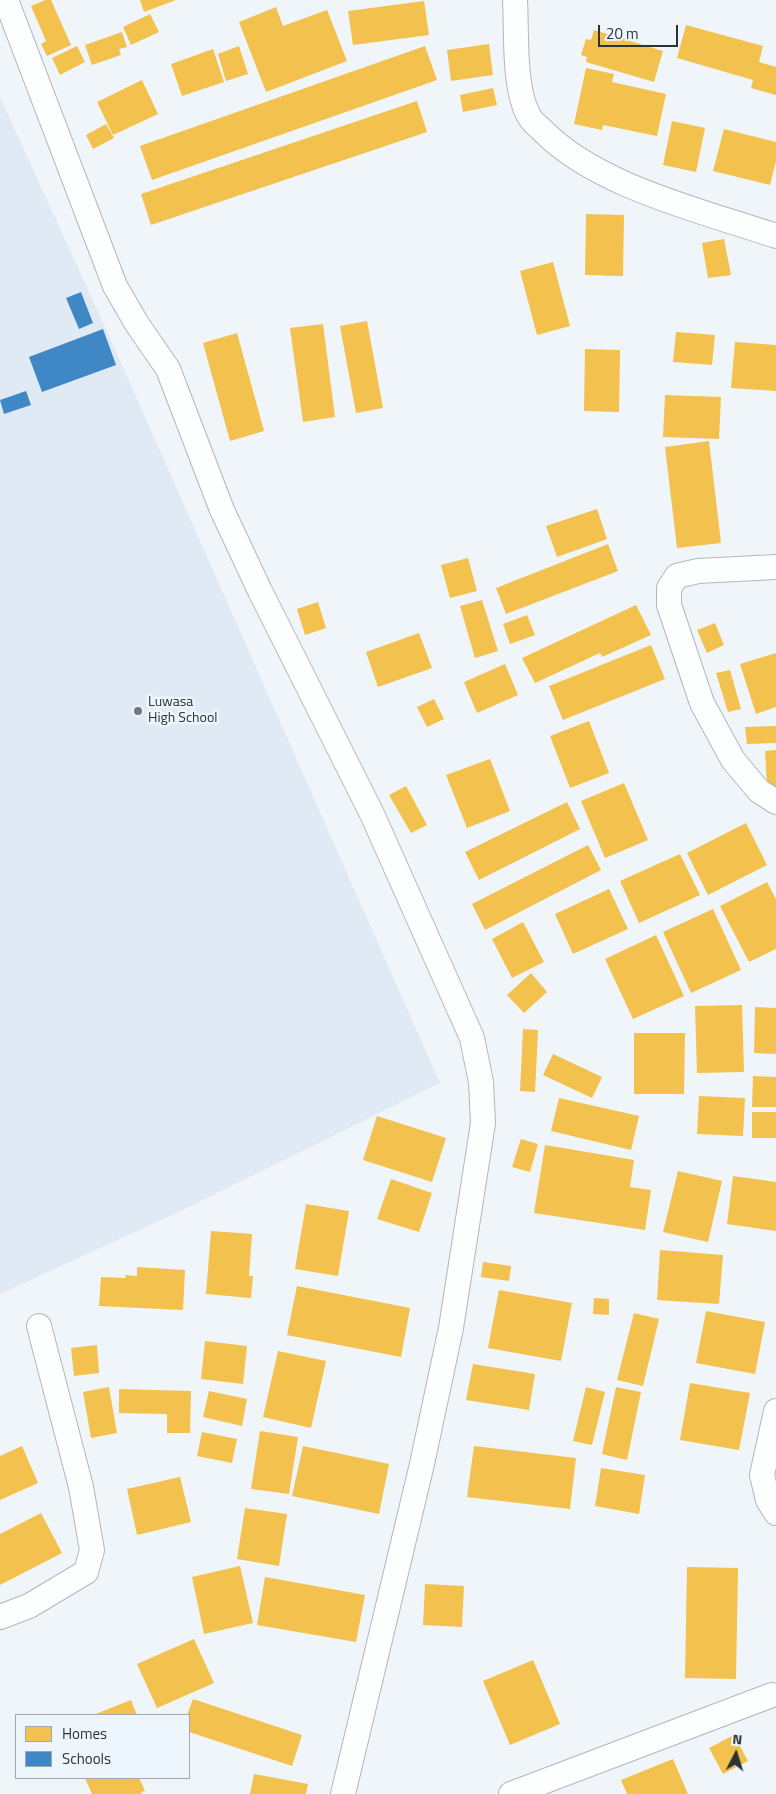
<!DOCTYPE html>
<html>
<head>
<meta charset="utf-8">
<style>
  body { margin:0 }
  #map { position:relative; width:776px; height:1794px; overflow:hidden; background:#f0f5fa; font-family:"Titillium Web",sans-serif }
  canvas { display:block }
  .legend { position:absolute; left:15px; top:1714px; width:175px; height:65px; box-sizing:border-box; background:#edf6fd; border:1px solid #9fa8af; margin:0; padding:6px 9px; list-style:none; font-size:15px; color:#2b333a }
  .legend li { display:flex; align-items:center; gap:10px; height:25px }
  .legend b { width:25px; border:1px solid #9fa8af }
  .north { position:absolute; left:711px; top:1729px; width:50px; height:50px; -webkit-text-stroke:4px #edf6fd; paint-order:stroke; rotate:5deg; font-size:14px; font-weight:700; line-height:20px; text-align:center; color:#2b333a }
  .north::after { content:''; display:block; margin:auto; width:18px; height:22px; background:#2b333a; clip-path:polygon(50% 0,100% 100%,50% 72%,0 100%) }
  .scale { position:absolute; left:598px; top:25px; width:80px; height:22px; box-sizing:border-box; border:2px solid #2b333a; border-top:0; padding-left:6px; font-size:15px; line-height:18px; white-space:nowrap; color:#2b333a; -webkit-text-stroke:4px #edf6fd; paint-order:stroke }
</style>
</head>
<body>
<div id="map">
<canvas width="776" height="1794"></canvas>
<ul class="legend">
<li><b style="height:14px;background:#f2c14e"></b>Homes</li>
<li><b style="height:14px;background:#3f88c5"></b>Schools</li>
</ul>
<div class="north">N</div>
<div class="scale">20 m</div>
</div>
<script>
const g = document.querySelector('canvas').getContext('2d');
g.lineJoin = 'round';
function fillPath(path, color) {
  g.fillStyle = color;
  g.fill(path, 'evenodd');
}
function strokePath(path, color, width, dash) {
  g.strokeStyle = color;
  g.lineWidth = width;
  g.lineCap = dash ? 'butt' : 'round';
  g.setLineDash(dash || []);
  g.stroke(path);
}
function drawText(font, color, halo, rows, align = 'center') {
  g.font = font + ' "Titillium Web",sans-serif';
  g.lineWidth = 5;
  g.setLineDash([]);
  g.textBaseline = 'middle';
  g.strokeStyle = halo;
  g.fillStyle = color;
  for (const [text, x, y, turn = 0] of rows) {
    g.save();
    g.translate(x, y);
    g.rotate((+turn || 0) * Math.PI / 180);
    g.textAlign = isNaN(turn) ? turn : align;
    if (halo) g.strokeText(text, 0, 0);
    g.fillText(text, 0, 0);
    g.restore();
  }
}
const built = new Path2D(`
  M0,97L111,340L440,1083L185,1209L0,1294Z`);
const homes = new Path2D(`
  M45,0H51L71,45L47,56L41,44L46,41L31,6Z
  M140,0H176L144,12Z
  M424,1L429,35L353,45L348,11Z
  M276,7L283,26L327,10L347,61L266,92L239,22Z
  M150,14L159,32L131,45L123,27Z
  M686,25L763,46L759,62L776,67V95L751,88L753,80L677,58Z
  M594,30L663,51L654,82L586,62L587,57L581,55L586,39L591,40Z
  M122,32L127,47L119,49L121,55L92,65L85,45Z
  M489,44L493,75L451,81L447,50Z
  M77,46L85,62L60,75L52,58Z
  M239,46L248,74L226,81L218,54Z
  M425,46L437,80L152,180L140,146Z
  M213,49L224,82L182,96L171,64Z
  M586,68L614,74L612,82L666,94L657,136L603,125L602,130L574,124Z
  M142,80L158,114L113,135L97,102Z
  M493,88L497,105L463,112L460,95Z
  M417,101L427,132L151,225L141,194Z
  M672,121L705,128L696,172L663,165Z
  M106,124L114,138L93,149L86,135Z
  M724,129L776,142V161L770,185L713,171Z
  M586,214L624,215L623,276L585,275Z
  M724,239L731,275L708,278L702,243Z
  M553,262L570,326L537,335L520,271Z
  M367,321L383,408L356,413L340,326Z
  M323,324L335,417L303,422L290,328Z
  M676,332L715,335L712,365L673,362Z
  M237,333L264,431L230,441L203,343Z
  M735,342L776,345V391L731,388Z
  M585,349L620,350L619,412L584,411Z
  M665,395L721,397L719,439L663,437Z
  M709,441L721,543L677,548L665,447Z
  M597,509L607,539L557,557L546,526Z
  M608,544L618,571L506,614L496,588Z
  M468,558L477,591L450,598L441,565Z
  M482,600L498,651L475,658L460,606Z
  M318,602L326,628L305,635L297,609Z
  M636,605L651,635L602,657L600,653L535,683L522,658Z
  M527,615L535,635L510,644L503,624Z
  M715,623L724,645L707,653L697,630Z
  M419,633L432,668L378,687L366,652Z
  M651,645L665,679L563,720L549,686Z
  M776,653V707L756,714L740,664Z
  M505,664L518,695L477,713L464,682Z
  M730,670L741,709L728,712L716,673Z
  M434,699L444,719L427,727L417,707Z
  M589,721L609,773L570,788L550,736Z
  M776,726V743L747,744L745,727Z
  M776,750V786H767L765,751Z
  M490,759L510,811L467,828L446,775Z
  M624,783L648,840L605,858L581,801Z
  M406,786L427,825L411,833L389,795Z
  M567,802L580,829L479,880L465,852Z
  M746,823L767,865L708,895L687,853Z
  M588,845L601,870L485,930L472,904Z
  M680,854L700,895L639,923L620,881Z
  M767,882L776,899V949L749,962L720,906Z
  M609,889L628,929L573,954L555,914Z
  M713,909L741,970L691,993L663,932Z
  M523,922L544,962L512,978L492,939Z
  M656,935L684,996L633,1019L605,959Z
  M531,973L547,992L524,1013L507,995Z
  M742,1005L744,1072L697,1073L695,1006Z
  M755,1007L776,1008V1054L754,1053Z
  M523,1029L538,1030L535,1092L520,1091Z
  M634,1033H685L684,1094H634Z
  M553,1054L602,1077L592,1098L543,1075Z
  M753,1076L776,1077V1107H752Z
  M699,1096L745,1098L743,1136L697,1134Z
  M559,1098L639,1116L631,1150L551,1131Z
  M752,1112H776V1138H752Z
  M377,1116L446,1138L432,1182L363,1160Z
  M521,1139L538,1144L530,1172L512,1167Z
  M545,1145L634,1160L630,1187L651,1190L645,1230L534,1213Z
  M678,1171L722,1181L708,1242L663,1232Z
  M733,1176L776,1182V1231L727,1224Z
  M391,1179L432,1193L419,1232L377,1219Z
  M306,1204L349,1211L338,1276L295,1269Z
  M211,1231L252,1234L249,1276H253L251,1298L206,1294Z
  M660,1250L723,1255L719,1304L657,1300Z
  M483,1262L511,1266L509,1281L481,1277Z
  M137,1267L185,1270L183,1310L99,1306L101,1277L126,1278L125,1275L137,1276Z
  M297,1286L410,1308L401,1357L287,1335Z
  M499,1290L572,1303L561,1361L488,1348Z
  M594,1298L609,1299V1315L593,1314Z
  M706,1311L765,1322L755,1374L696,1363Z
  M634,1313L659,1319L643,1386L617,1380Z
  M205,1341L247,1346L243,1384L201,1379Z
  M97,1345L99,1373L74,1376L71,1348Z
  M278,1351L326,1361L311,1428L263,1417Z
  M473,1364L535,1374L529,1410L466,1400Z
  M690,1383L750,1393L739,1450L680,1440Z
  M109,1387L117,1433L91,1438L83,1392Z
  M586,1387L605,1392L592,1445L573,1441Z
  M616,1387L641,1392L627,1460L602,1454Z
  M119,1389L191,1391L190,1433H167V1414L119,1413Z
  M209,1391L247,1399L242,1426L203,1417Z
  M260,1431L298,1437L289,1494L251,1489Z
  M202,1432L237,1439L232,1463L197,1456Z
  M22,1446L38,1483L0,1500V1456Z
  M303,1446L389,1464L379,1514L292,1496Z
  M474,1446L576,1458L570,1509L467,1497Z
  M601,1468L645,1475L639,1514L595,1506Z
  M180,1477L191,1522L137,1535L127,1489Z
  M245,1508L287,1514L279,1566L237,1559Z
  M41,1513L62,1553L0,1585V1534Z
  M240,1566L253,1623L204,1634L192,1577Z
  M687,1567L738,1568L736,1679L685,1678Z
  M265,1577L365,1595L356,1642L257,1625Z
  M425,1584L464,1586L462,1627L423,1625Z
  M194,1639L214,1683L157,1708L137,1664Z
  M533,1660L560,1724L510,1745L483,1681Z
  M193,1699L302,1735L292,1766L189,1732V1715H187Z
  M131,1700L137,1715H93Z
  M734,1735L748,1761L723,1774L709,1748Z
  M673,1759L688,1794H627L621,1780Z
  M254,1774L308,1784L306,1794H250Z
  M85,1778H139L145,1791L141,1792L142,1794H92Z`);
const schools = new Path2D(`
  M81,292L93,323L79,329L66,298Z
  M103,329L116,365L42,392L29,357Z
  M26,391L31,405L4,414L0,400Z`);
const street = new Path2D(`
  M6,0L115,286L137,324L168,369L222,510L260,591L372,814L472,1038L481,1082L483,1123L451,1328L422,1464L343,1794
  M515,0C517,33 513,88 529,116C532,122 538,126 542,130C596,186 702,211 776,236
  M776,567L698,571L677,576L669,588V605L702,703L733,760L759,791L776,802
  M776,1411L762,1475L768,1500L776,1513
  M0,1617L29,1606L86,1572L92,1550L81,1487L39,1326
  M511,1794L772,1695`);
const markers = [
  [138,711,5,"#70777d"]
];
const poiNames = [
  ["Luwasa",148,703],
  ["High School",148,719]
];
fillPath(built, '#dfeaf4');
fillPath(homes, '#f2c14e');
fillPath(schools, '#3f88c5');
strokePath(street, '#b1b7bd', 26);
strokePath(street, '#fdfefe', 24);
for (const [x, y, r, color] of markers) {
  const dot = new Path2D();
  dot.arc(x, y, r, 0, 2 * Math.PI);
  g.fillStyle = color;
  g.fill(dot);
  strokePath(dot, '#edf6fd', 2);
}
drawText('14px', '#2b333a', '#edf6fd', poiNames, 'left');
</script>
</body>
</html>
